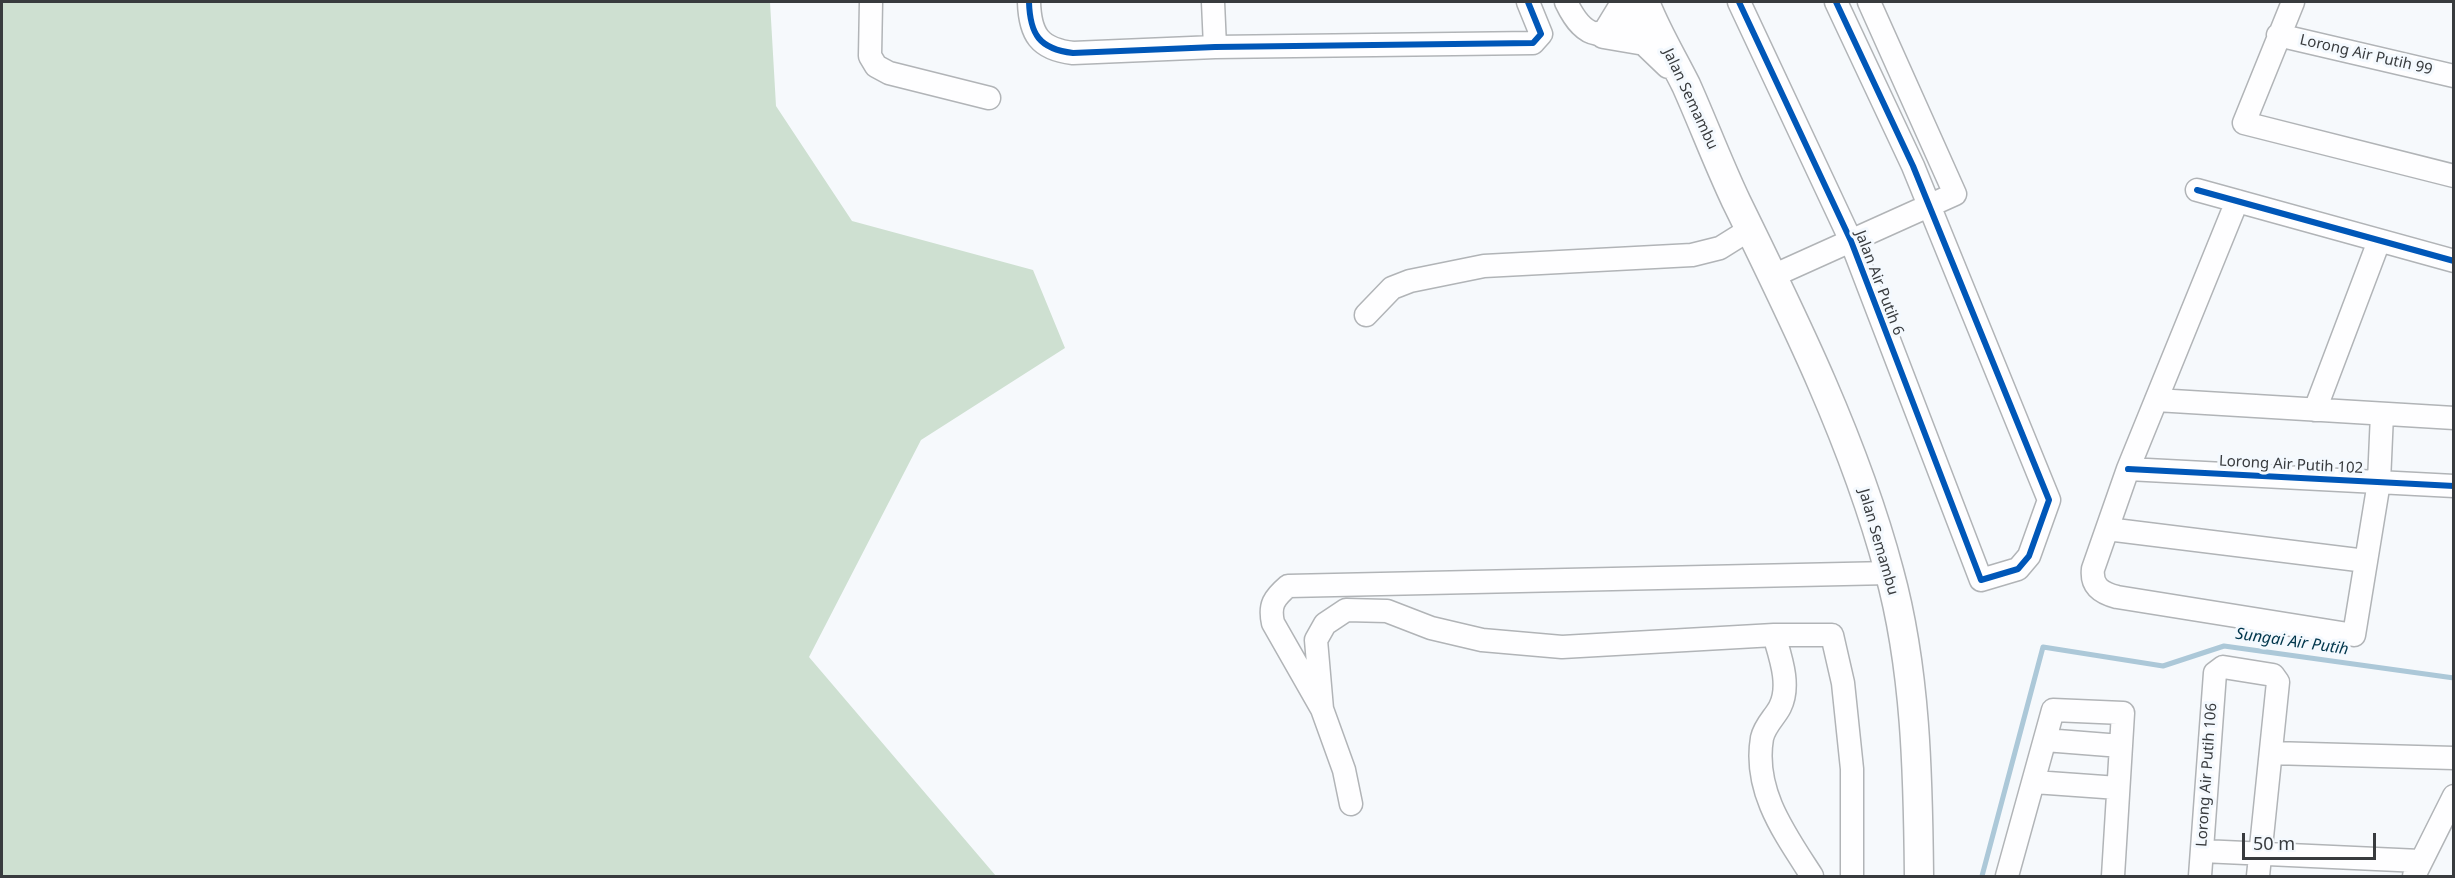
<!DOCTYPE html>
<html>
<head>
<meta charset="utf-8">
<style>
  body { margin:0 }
  #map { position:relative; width:2455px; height:878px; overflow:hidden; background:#f6f9fc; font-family:"Noto Sans",sans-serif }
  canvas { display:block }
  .frame { position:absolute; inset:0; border:3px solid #383b3e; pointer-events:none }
  .scale { position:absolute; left:2242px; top:833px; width:134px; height:27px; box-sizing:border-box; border:3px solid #383b3e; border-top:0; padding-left:8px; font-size:18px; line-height:21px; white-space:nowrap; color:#383b3e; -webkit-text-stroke:4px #f4f9fe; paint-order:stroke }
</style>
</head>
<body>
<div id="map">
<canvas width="2455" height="878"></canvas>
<div class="frame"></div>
<div class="scale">50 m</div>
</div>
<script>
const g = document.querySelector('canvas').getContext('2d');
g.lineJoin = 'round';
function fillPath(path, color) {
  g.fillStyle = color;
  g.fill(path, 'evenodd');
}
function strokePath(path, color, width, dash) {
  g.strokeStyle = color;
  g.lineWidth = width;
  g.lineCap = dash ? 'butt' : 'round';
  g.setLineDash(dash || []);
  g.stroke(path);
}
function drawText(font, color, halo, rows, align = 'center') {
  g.font = font + ' "Noto Sans",sans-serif';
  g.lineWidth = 6;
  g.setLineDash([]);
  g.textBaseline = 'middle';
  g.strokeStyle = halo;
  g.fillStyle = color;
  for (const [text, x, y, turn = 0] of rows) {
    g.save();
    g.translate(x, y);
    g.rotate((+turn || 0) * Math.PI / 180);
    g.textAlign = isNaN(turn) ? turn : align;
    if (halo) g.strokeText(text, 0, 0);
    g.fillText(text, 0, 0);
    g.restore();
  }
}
const forest = new Path2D(`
  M2,2H770L776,106L852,221L1033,270L1065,348L921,440L809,657L996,876H2Z`);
const stream = new Path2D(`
  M1982,876L2043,647L2163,666L2224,646L2454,678`);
const minor = new Path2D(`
  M871,2L870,56L876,66L889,73L989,98
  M1029,2C1030,34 1039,49 1073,53L1215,47L1533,43L1541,34L1528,2
  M1213,2L1215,47
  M1566,2C1590,52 1609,32 1650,16
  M1739,2L1851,241L1981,580L2018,569L2029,556L2049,500L1913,166L1836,2
  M2293,2L2244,123L2454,176
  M2278,35L2454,76
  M2197,190L2454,261
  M2237,201L2128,469L2093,569C2091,586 2101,593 2117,597L2354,635L2379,482L2382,414
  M1775,275L1955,194L1869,2
  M1366,315L1392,288L1410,281L1484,266L1692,255L1720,248L1752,228
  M2156,400L2454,418
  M2315,410L2379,241
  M2128,469L2454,486
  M2107,529L2366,561
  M1774,635C1780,656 1791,685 1780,707C1775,717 1765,725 1762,738C1753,791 1785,834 1812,876
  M1322,709L1316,640L1325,624L1346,610L1387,611L1431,628L1482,640L1562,647L1774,635H1832L1843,683L1852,769V876
  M2045,740L2121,746
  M2271,753L2454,758
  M2034,782L2118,788
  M1351,804L1344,770L1322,709L1273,623C1269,605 1274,598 1288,586L1890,573
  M2202,851L2420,861
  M2007,876L2053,710L2123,713L2113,876
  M2200,876L2215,673L2223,667L2273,675L2278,682L2258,876
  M2414,876L2454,796`);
const major = new Path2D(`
  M1645,2C1656,31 1672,57 1686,85C1703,123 1718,163 1736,201C1794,319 1855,443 1889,571C1916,669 1918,775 1919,876
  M1607,33L1626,2
  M1604,34L1645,41L1669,64`);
const cycleway = new Path2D(`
  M1029,2C1030,34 1039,49 1073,53L1215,47L1533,43L1541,34L1528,2
  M1739,2L1851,241L1981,580L2018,569L2029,556L2049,500L1913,166L1836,2
  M2197,190L2454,261
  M2128,469L2454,486`);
const streetNames = [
  ["Lorong Air Putih 99",2366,55,13],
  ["Jalan Semambu",1690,99,65],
  ["Jalan Air Putih 6",1879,283,69],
  ["Lorong Air Putih 102",2291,465,3],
  ["Jalan Semambu",1878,542,74],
  ["Lorong Air Putih 106",2207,775,-86]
];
const waterNames = [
  ["Sungai Air Putih",2292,642,8]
];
fillPath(forest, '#cee0d1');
strokePath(stream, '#acc8d8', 5);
strokePath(minor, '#b1b4b7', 25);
strokePath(major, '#b1b4b7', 31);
strokePath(minor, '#fefeff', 22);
strokePath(major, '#fefeff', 28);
strokePath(cycleway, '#0057b8', 6);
drawText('15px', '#383b3e', '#f4f9fe', streetNames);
drawText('italic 16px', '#00364c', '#f4f9fe', waterNames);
</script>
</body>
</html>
